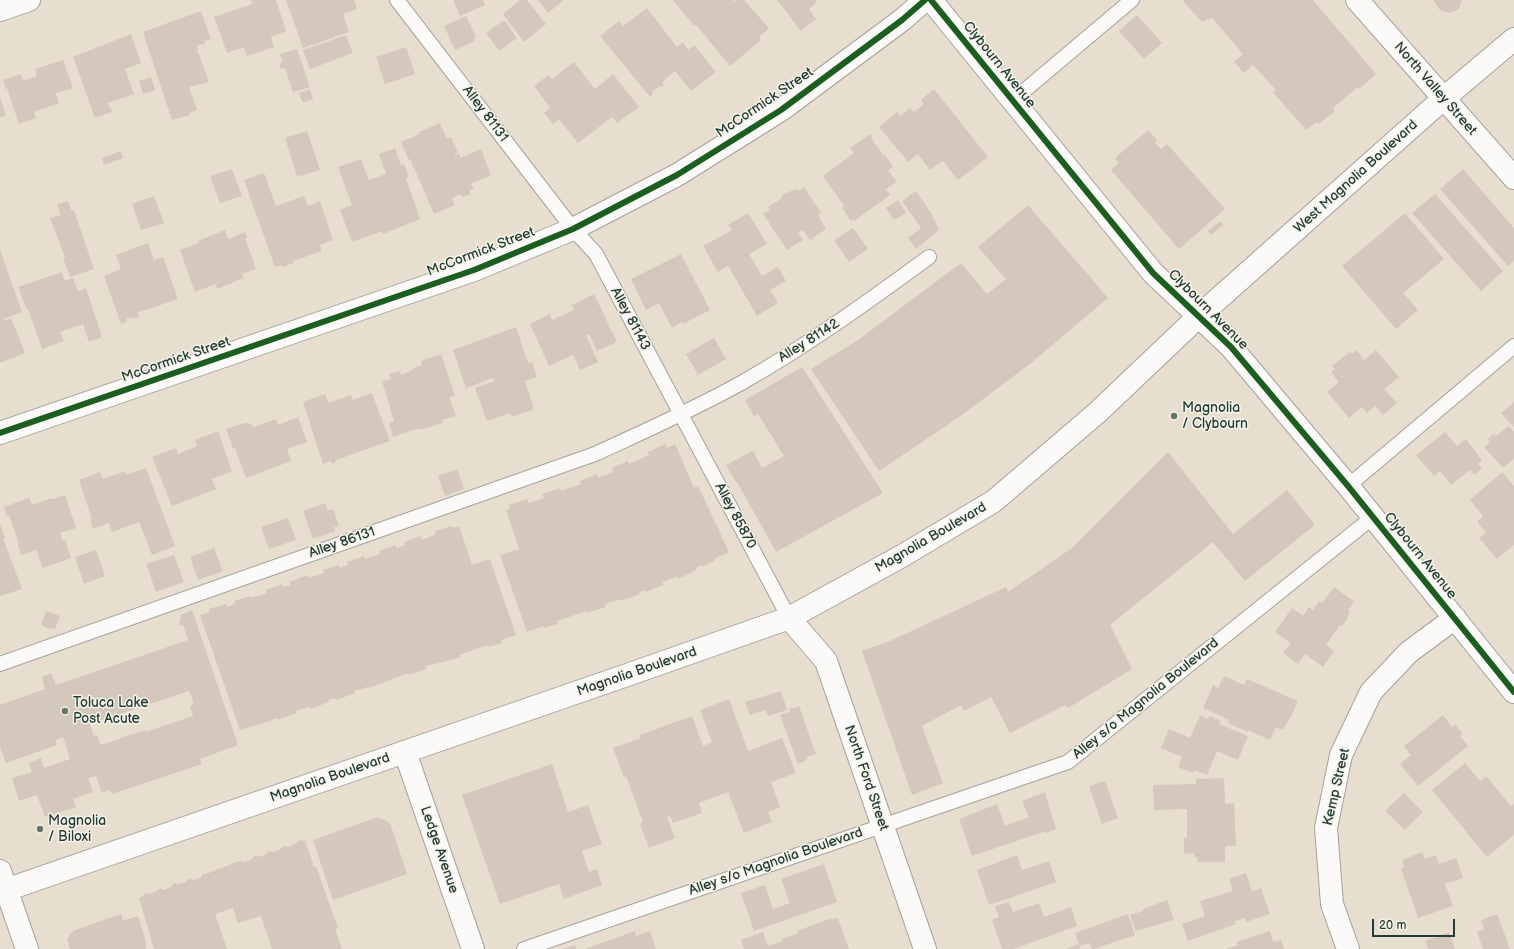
<!DOCTYPE html>
<html>
<head>
<meta charset="utf-8">
<style>
  body { margin:0 }
  #map { position:relative; width:1514px; height:949px; overflow:hidden; background:#e8ded0; font-family:"Balsamiq Sans",sans-serif }
  canvas { display:block }
  .scale { position:absolute; left:1372px; top:919px; width:83px; height:18px; box-sizing:border-box; border:2px solid #1f3d34; border-top:0; padding-left:5px; font-size:12px; line-height:14px; white-space:nowrap; color:#1f3d34; -webkit-text-stroke:3px #f7f3e8; paint-order:stroke }
</style>
</head>
<body>
<div id="map">
<canvas width="1514" height="949"></canvas>
<div class="scale">20 m</div>
</div>
<script>
const g = document.querySelector('canvas').getContext('2d');
g.lineJoin = 'round';
function fillPath(path, color) {
  g.fillStyle = color;
  g.fill(path, 'evenodd');
}
function strokePath(path, color, width, dash) {
  g.strokeStyle = color;
  g.lineWidth = width;
  g.lineCap = dash ? 'butt' : 'round';
  g.setLineDash(dash || []);
  g.stroke(path);
}
function drawText(font, color, halo, rows, align = 'center') {
  g.font = font + ' "Balsamiq Sans",sans-serif';
  g.lineWidth = 3;
  g.setLineDash([]);
  g.textBaseline = 'middle';
  g.strokeStyle = halo;
  g.fillStyle = color;
  for (const [text, x, y, turn = 0] of rows) {
    g.save();
    g.translate(x, y);
    g.rotate((+turn || 0) * Math.PI / 180);
    g.textAlign = isNaN(turn) ? turn : align;
    if (halo) g.strokeText(text, 0, 0);
    g.fillText(text, 0, 0);
    g.restore();
  }
}
const building = new Path2D(`
  M251,0H276L286,31L271,37L274,47L247,56L244,47L227,53L214,17L252,4Z
  M286,0H354L357,9L343,14L349,32L303,48Z
  M453,0H483L485,5L460,16Z
  M520,0H527L546,24L524,42L503,14Z
  M538,0H564L548,13Z
  M673,0H733L735,2H736L735,0H744L769,28L759,37L761,40L730,66L696,25L694,26Z
  M777,0H815L817,2L809,9L816,19L801,31Z
  M1184,0H1313L1376,74L1359,89L1358,87L1333,108L1335,111L1319,124L1317,122L1306,130L1273,92L1276,90L1253,65L1244,73L1234,62L1243,54L1212,18L1202,22L1183,1Z
  M1433,0H1462L1459,9L1450,13L1445,12L1439,9Z
  M647,8L677,47L683,42L688,50L694,45L716,72L691,91L675,71L662,82L664,85L661,87L660,86L652,92L653,93L650,97L600,36L619,21L623,26Z
  M201,11L211,39L204,41L205,44L197,45L198,50L196,51V52H198L209,82L189,87L197,110L189,113L190,115L172,120L143,32Z
  M1137,15L1162,43L1144,59L1119,31Z
  M466,16L476,37L474,38L475,41L455,50L444,26Z
  M504,20L517,38L499,51L486,33Z
  M131,34L141,63L125,69L134,94L108,103L112,112L95,118L73,57Z
  M346,35L353,53L310,69L303,50Z
  M406,47L415,74L385,84L376,57Z
  M297,49L310,87L293,92L285,68L281,69L279,63L283,62L280,54Z
  M63,60L73,88L56,93L59,103L34,112L36,118L19,124L7,88L6,89L3,80L21,74L23,81L37,76L35,69Z
  M574,62L595,89L613,74L639,107L617,123L612,117L578,143L559,119L553,124L544,113L550,108L534,86L548,75L552,79Z
  M151,77L155,90L143,94L139,81Z
  M310,89L313,99L303,103L299,93Z
  M934,89L988,157L958,180L943,161L930,170L918,154L908,162L879,127L897,112L900,116L910,108L914,112L924,104L921,100Z
  M0,98L6,115L0,118Z
  M440,123L447,139L451,137L458,153L455,154V156L459,154L461,158L481,149L491,175L471,184L474,189L469,190L471,194L462,197L460,194L452,198L455,205L434,214L410,159L409,160L401,142L420,134L419,132Z
  M1148,130L1157,140L1155,143L1161,149L1167,144L1225,209L1179,249L1111,170L1119,163L1115,158Z
  M307,131L320,170L297,177L285,138Z
  M870,134L873,138L872,139L884,156L885,155L893,167L888,170L897,182L886,189L890,195L854,221L853,219L851,221L842,208L844,206L823,176L854,153L850,148Z
  M395,148L401,165L404,164L409,177L406,178L420,219L383,234L382,231L352,242L340,210L352,205L338,167L361,159L369,180L386,174L379,154Z
  M121,151L123,158L104,165L102,158Z
  M232,169L242,196L220,203L210,176Z
  M1463,169L1514,228V261L1508,266L1440,189Z
  M264,173L276,206L304,196L308,206L320,201L333,240L320,245L322,251L293,261L294,263L282,267L281,265L275,267L244,180Z
  M804,187L821,213L818,215L826,229L810,240L803,230L798,233L803,240L787,250L763,214L770,210L768,207L782,198V195L796,189L798,191Z
  M916,191L931,213L939,230L916,249L908,238L921,228L902,201Z
  M1435,194L1503,271L1481,291L1412,213Z
  M154,196L164,223L141,230L132,204Z
  M898,200L906,213L894,220L886,208Z
  M68,201L71,211L74,210L94,269L70,277L63,258L65,257L50,218L61,215L57,204Z
  M1028,205L1108,298L1031,363L962,415L879,471L811,369L858,340L961,263L987,294L1006,279L978,247Z
  M748,213L767,244L749,254L762,276L778,267L786,281L770,290L778,303L757,316L728,266L718,272L703,246L732,230L728,225Z
  M1405,213L1444,259L1403,293L1418,310L1396,329L1342,266Z
  M1220,221L1223,225L1211,235L1208,231Z
  M853,228L868,249L849,262L834,240Z
  M225,230L228,239L245,232L247,238H245L256,269L242,274L244,278L217,289L216,284L195,292L180,250L199,243L198,241Z
  M148,243L154,260L163,257L178,299L137,313L139,317L132,319L131,317L126,319L127,321L121,324L104,276L121,269L116,255Z
  M0,250L22,312L3,319L4,321L11,318L25,353L0,363Z
  M681,254L710,310L683,324L682,322L672,328L659,303L646,310L631,279Z
  M62,272L65,281L73,278L78,291L86,288L102,337L89,342L83,324L60,332L64,341L42,349L28,309L27,310L18,287Z
  M594,294L617,342L597,351L589,334L586,335L598,362L580,370L573,355L549,366L530,324L550,314L552,320L574,310L572,305Z
  M516,327L528,363L532,362L537,377L525,381L534,409L512,417L510,413L487,421L475,388L494,381L493,378L466,388L453,350Z
  M714,338L726,359L698,375L686,354Z
  M1356,350L1364,360L1376,350L1399,377L1384,389L1397,403L1383,415L1375,406L1367,413L1362,407L1349,418L1327,392L1339,382L1331,372L1335,369L1332,366L1350,352L1352,354Z
  M441,354L455,396L449,397L456,416L442,420V423L420,430L419,428L393,437L389,423L394,421L382,381L391,379L389,374L400,371L401,375L413,370V368L422,365L421,361Z
  M802,367L883,493L776,552L737,482H736L726,465L753,451L762,468L784,456L758,414L754,416L745,400Z
  M372,393L390,441L336,460V462L332,464L331,461L323,464L303,402L325,394L328,403L351,395L352,400Z
  M1514,402V427L1501,413Z
  M298,417L307,442L287,449L291,461L246,478L235,448H233L226,429L245,423L251,424L254,427L276,419L278,425Z
  M1509,426L1514,432V459L1503,468L1484,447L1490,442L1488,439L1493,434L1496,436Z
  M218,431L232,471L212,479L216,489L172,506L152,457L176,448L178,454L197,446L195,440Z
  M1445,432L1457,446L1466,439L1482,460L1478,464L1482,469L1474,475L1470,470L1451,485L1440,471L1434,476L1416,455Z
  M665,444L667,448L675,444L694,488L698,486L729,552L714,559V561L702,567L701,565L696,568L697,570L678,579L677,576L663,582V585L646,592L644,590L639,592L640,594L621,601L620,599L605,604L606,607L587,613V611L557,621L558,624L544,628L543,626L527,632L500,555L519,549L506,510L510,509L509,505L527,499L529,503L544,498L542,494L560,488L561,491L581,484L580,481L597,474L598,478L613,472L612,468L628,461L629,464L649,455L648,452Z
  M1168,452L1233,534L1287,490L1315,525L1245,581L1213,542L1110,625L1132,669L1068,708L1065,705L1010,733L991,697L964,711L961,705L922,726L943,783L912,795L862,651L890,641L1006,587L1008,592L1072,548Z
  M146,468L175,546L152,555L139,522L112,532L109,523L93,529L90,519H92L79,480L100,472L103,479L125,471L126,475Z
  M457,469L464,489L445,496L438,476Z
  M1502,472L1514,486V545L1497,559L1479,538L1486,533L1477,522L1483,516L1470,500Z
  M65,495L76,528L60,533L63,541L65,540L71,558L43,568L36,550L21,555L18,544H19L9,515L7,516L4,507L29,498L32,505L52,498L53,499Z
  M325,503L328,511L333,509L339,526L334,527L335,531L313,539L303,511Z
  M288,518L296,540L269,549L261,527Z
  M0,524L5,538H3L22,589L0,596Z
  M452,526L453,528L459,526L472,565L490,559L516,635L501,640L502,643L489,647L488,645L459,655L460,657L441,663V662L426,666V669L409,675L408,673L369,688L368,687L354,691L355,693L336,700L335,698L328,700L329,702L310,709L309,707L295,711L296,713L278,720L277,718L270,720L271,721L240,730L200,615L210,612L209,609L226,604L227,607L235,604L234,601L251,596V598L267,593L266,590L282,584L283,587L291,585L290,582L307,575L309,578L324,573L323,570L339,565L340,568L348,565L347,562L364,556L365,559L380,554L379,551L396,545L397,548L405,545L404,542L421,536L422,540L436,534L435,531Z
  M214,548L223,571L198,580L190,557Z
  M96,550L105,576L84,584L75,557Z
  M174,555L184,582L156,592L146,564Z
  M1334,587L1354,601L1348,610L1350,611L1347,617L1348,618L1342,626L1340,625L1326,645L1334,651L1323,667L1305,654L1298,664L1283,653L1291,643L1275,632L1292,608L1303,616L1309,607L1313,610L1319,601L1322,603Z
  M192,610L238,745L200,759L202,764L112,794L110,790L102,793L96,776L88,778L93,792L73,799L76,807L45,817L37,795L19,801L12,778L32,772L29,763L41,758L44,768L70,759L63,737L55,740L57,745L6,763L0,747V705L45,689L42,677L51,673L56,685L188,640L183,625L180,626L179,620L181,619L180,615ZM189,691L194,704L190,706L193,716L145,732V730L101,745L97,735L94,736L90,724Z
  M46,611L60,616L55,629L50,628V629L41,625Z
  M1224,676L1244,685L1247,679L1298,701L1290,719H1289L1283,730L1276,727L1270,740L1248,730L1247,732L1228,723L1229,720L1203,708L1213,685L1218,688Z
  M781,691L787,710L768,716L765,710L750,715L745,702Z
  M729,699L748,751L782,738L796,773L771,782L780,807L768,812L772,822L744,833L728,792L699,803L702,813L673,823L670,816L667,817L675,838L649,848L640,824L643,822L626,776L624,777L613,748L641,738L640,735L692,716L703,746L712,742L700,710Z
  M799,706L816,754L806,757L807,760L798,764L780,715L790,712L789,709Z
  M1200,715L1208,719L1210,716L1221,721L1219,724L1248,736L1238,760L1217,751L1207,775L1194,770L1193,773L1178,767L1182,757L1161,748L1169,729L1190,738Z
  M1443,715L1452,727L1455,724L1463,734L1460,736L1468,746L1418,786L1400,764L1411,755L1404,746Z
  M1465,763L1480,781L1486,776L1511,806L1514,804V835L1487,857L1432,790Z
  M552,764L568,812L588,805L602,844L582,851L589,872L597,869L602,885L564,899L559,884L500,904L462,795Z
  M1224,778L1225,804L1234,803L1236,846H1225V862H1198L1197,857H1194V853L1184,854V838H1187V809L1154,810L1153,785L1196,784V779Z
  M1105,781L1118,818L1102,824L1089,786Z
  M1045,792L1056,829L1046,833V831L972,856L959,819L997,804L1005,826L1029,817L1022,801Z
  M1404,793L1423,812L1405,830L1385,811Z
  M378,817L390,823L407,874L333,900L313,840Z
  M299,840L305,841L314,867L316,866L338,928L335,929L342,949H272L261,916L238,923L233,908L215,914L227,949H154L139,898L143,896L145,893L150,894L157,891L160,888L163,890L171,887L174,883L179,884L186,882L189,878L193,880L201,877L203,873L206,874L239,861L245,862L252,859L253,857L255,855L259,857L266,854L269,851L273,852L281,849L283,846L288,847L295,844Z
  M1422,852L1425,859L1436,855L1439,864L1456,858L1463,878L1445,884L1453,906L1418,918L1401,868L1404,867L1402,860Z
  M1017,855L1022,870L1049,861L1056,882L989,905L977,870Z
  M824,864L837,902L754,931L741,893L765,885L773,909L790,903L781,879Z
  M1246,873L1252,891L1261,888L1270,914L1246,922L1245,918L1235,921L1236,924L1188,941L1182,924L1205,916L1200,901L1233,891L1229,879Z
  M1167,900L1174,920L1136,931L1130,915L1143,911V909Z
  M1009,902L1013,912L1039,903L1044,917L1071,907L1077,926L1014,949H1002L992,920L999,917L995,906Z
  M121,914L123,921L138,916L147,945L145,946L146,949H70L67,940L71,933L75,930Z
  M1128,914L1135,935L1094,949H1092L1090,943L1079,946L1080,949H1066L1079,944L1075,933Z
  M1497,914L1510,949H1483L1477,932L1484,929L1481,920Z
  M832,918L833,919L838,918L849,949H744L741,940L763,932L768,946L783,941L782,939L799,933L797,931Z
  M635,931L636,936L650,931L656,949H585Z
  M1270,931L1273,942L1281,940L1284,949H1225L1238,945L1237,942Z
  M1449,932L1455,949H1428L1425,941Z
  M575,945L576,949H563Z`);
const service = new Path2D(`
  M397,0L573,229L596,254L789,618
  M1012,101L1132,0
  M1348,486L1514,346
  M0,664L595,454C645,431 695,409 743,382C808,345 869,301 929,257
  M524,949L1068,762L1373,517`);
const minor = new Path2D(`
  M931,0L1153,273L1231,347L1348,486L1514,692
  M1357,0L1514,178
  M0,10L29,0
  M0,433L474,270L573,229L677,175L781,110L902,20L925,0
  M789,618L826,661L925,949
  M0,871L27,949
  M1348,949L1332,904L1326,828L1341,755L1371,692L1409,652L1455,618`);
const tertiary = new Path2D(`
  M405,752L473,949`);
const secondary = new Path2D(`
  M0,892L630,674L789,618L902,556L994,501L1098,412L1199,316L1443,99L1514,39`);
const cycleway = new Path2D(`
  M931,0L1153,273L1231,347L1348,486L1514,692
  M0,433L474,270L573,229L677,175L781,110L902,20L925,0`);
const markers = [
  [1174,416,4,"#65756b"],
  [65,711,4,"#65756b"],
  [40,829,4,"#65756b"]
];
const streetNames = [
  ["Clybourn Avenue",999,65,51],
  ["North Valley Street",1435,89,49],
  ["McCormick Street",765,103,-34],
  ["Alley 81131",485,114,53],
  ["West Magnolia Boulevard",1356,177,-42],
  ["McCormick Street",481,252,-21],
  ["Clybourn Avenue",1208,310,45],
  ["Alley 81143",630,319,62],
  ["Alley 81142",809,341,-32],
  ["McCormick Street",176,360,-19],
  ["Alley 85870",735,516,62],
  ["Magnolia Boulevard",931,538,-30],
  ["Alley 86131",342,543,-19],
  ["Clybourn Avenue",1420,556,51],
  ["Magnolia Boulevard",637,672,-19],
  ["Alley s/o Magnolia Boulevard",1146,699,-39],
  ["Magnolia Boulevard",330,778,-19],
  ["North Ford Street",866,778,71],
  ["Kemp Street",1337,787,-77],
  ["Ledge Avenue",439,850,71],
  ["Alley s/o Magnolia Boulevard",776,862,-19]
];
const poiNames = [
  ["Magnolia",1182,408],
  ["/ Clybourn",1182,424],
  ["Toluca Lake",73,703],
  ["Post Acute",73,719],
  ["Magnolia",48,821],
  ["/ Biloxi",48,837]
];
fillPath(building, '#d4c7bb');
strokePath(service, '#a4a299', 16);
strokePath(minor, '#a4a299', 24);
strokePath(tertiary, '#a4a299', 24);
strokePath(secondary, '#a4a299', 24);
strokePath(service, '#fcfaf8', 14);
strokePath(minor, '#fcfaf8', 22);
strokePath(tertiary, '#fcfaf8', 22);
strokePath(secondary, '#fcfaf8', 22);
strokePath(cycleway, '#1b5e20', 6);
for (const [x, y, r, color] of markers) {
  const dot = new Path2D();
  dot.arc(x, y, r, 0, 2 * Math.PI);
  g.fillStyle = color;
  g.fill(dot);
  strokePath(dot, '#f7f3e8', 1.5);
}
drawText('14px', '#1f3d34', '#f7f3e8', streetNames);
drawText('14px', '#1f3d34', '#f7f3e8', poiNames, 'left');
</script>
</body>
</html>
